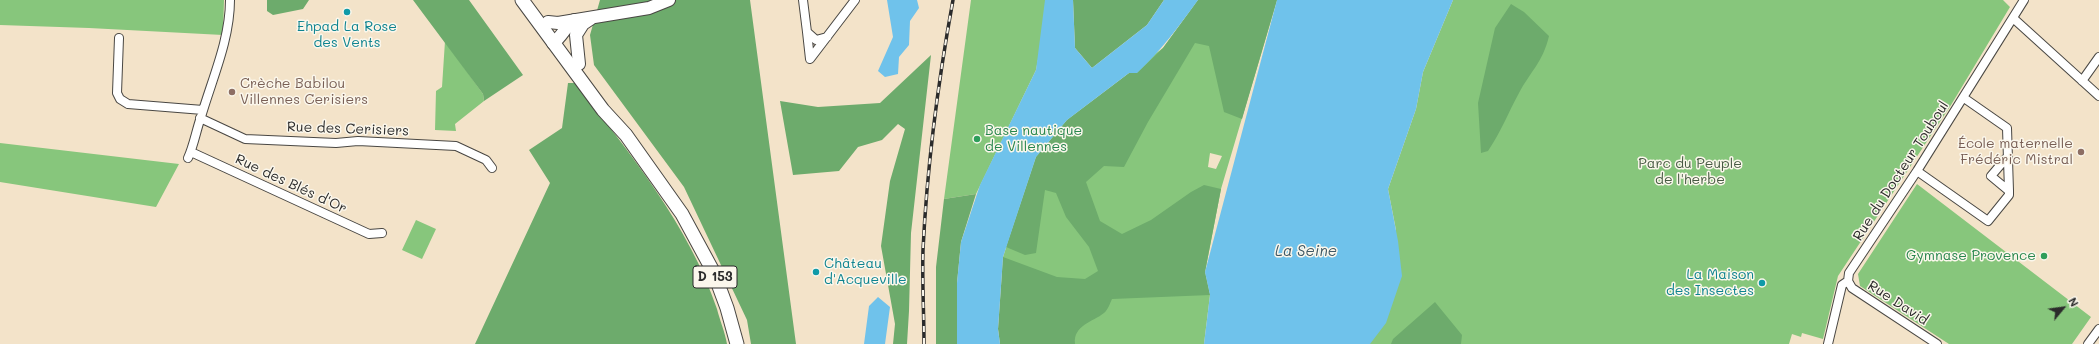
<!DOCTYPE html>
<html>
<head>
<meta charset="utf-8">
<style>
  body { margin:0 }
  #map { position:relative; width:2099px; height:344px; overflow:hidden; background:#f3e3c9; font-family:Mali,sans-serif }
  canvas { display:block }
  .north { position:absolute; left:2043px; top:288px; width:40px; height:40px; -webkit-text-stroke:3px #fbf7ec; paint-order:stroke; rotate:61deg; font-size:11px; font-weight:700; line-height:16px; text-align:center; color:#2b2b2b }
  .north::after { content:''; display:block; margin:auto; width:14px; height:18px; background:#2b2b2b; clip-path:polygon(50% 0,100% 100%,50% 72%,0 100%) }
</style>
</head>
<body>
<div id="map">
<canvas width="2099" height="344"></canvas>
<div class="north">N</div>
</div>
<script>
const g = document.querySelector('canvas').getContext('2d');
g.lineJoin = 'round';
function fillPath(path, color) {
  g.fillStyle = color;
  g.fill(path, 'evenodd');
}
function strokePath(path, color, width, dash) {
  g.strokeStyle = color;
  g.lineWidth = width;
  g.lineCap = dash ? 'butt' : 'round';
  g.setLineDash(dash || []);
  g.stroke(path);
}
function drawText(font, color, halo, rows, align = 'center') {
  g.font = font + ' Mali,sans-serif';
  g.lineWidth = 3;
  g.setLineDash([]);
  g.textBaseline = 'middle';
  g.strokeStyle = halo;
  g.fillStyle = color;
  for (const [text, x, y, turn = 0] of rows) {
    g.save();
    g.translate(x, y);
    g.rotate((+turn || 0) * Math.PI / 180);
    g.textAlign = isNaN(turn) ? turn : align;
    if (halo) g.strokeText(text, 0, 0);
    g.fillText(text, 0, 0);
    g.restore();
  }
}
const green = new Path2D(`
  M0,0H224L223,35L89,28L0,25Z
  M971,0H1045L1047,11L1036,70L976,194L944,199Z
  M1198,0H1277L1221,189L1205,272L1210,295L1204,344H1000L1003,257L1036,157L1067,120L1163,48ZM1210,153L1222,156L1216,169L1208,167Z
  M1453,0H2003L2010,7L1951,105L1838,276L1823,339L1802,333L1801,337L1792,334L1789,344H1364L1396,230L1388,189L1416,109L1423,72Z
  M445,41L483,94L484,101L455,124L456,131L435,130L436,91L442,87Z
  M0,143L179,164L156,207L0,182Z
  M1917,184L2091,317L2072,344H1949L1860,286L1858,274Z
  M416,220L436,229L422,259L402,250Z`);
const forest = new Path2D(`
  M267,0H309L303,9L273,15L267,11Z
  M413,0H469L523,75L484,101L483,94Z
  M600,0H750L796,344H751L747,320L684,187L594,65L590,35Z
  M1073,0H1164L1147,25L1092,68L1075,48Z
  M1198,0H1277L1242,119L1224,112L1209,46L1195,43L1148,122L1124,167L1104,166L1086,182L1100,221L1122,234L1151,220L1191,192L1204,185L1221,189L1205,272L1210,295L1112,299C1110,303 1108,310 1104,313C1093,322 1073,325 1075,344H1000L998,329L1003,257L1057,277L1085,279L1098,271L1089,247L1066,217L1056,193L1045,190L1036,253L1025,255L1006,247L1036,157L1067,120L1129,73H1137L1163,48Z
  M1511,4L1524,12L1549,36C1543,62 1530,72 1519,93C1508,113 1501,132 1488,151L1481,153L1478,103L1495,28Z
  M931,55L911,233L909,311L907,344H893L895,324L881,246L890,181L905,129L898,124L882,140L858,147L839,171L793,175L780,101L818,107L880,103Z
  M568,83H575C629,152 689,225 717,309C720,321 725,332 727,344H475L550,183L529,150L562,128Z
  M976,194L961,242L957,283V344H936V267L944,199Z
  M1435,302L1462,335L1461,344H1391L1393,339Z`);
const water = new Path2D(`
  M887,0H917L919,8L910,21L909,45L899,57L898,74L885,77L878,71L893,37Z
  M1045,0H1073L1075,48L1092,68L1147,25L1164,0H1198C1179,26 1161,51 1137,73H1129L1067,120L1036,157L1003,257L998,329L1000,344H957V283L961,242L980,185L1036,70Z
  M1277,0H1453L1423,72L1416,109L1388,189L1398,241L1402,276L1386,323L1370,344H1204L1210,295L1205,272Z
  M878,297L890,307L885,344H864L869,306Z`);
const street = new Path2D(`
  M803,0L807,32L816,40L827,37
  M2013,18L2099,96
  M807,32L810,59L855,0
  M119,38L117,93L120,99L128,104L203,110
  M2082,81L2099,57
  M1964,98L2007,128L2009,191L1991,176L2008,156
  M200,118L245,139L336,143L358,141L456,146L486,160L492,168
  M191,152L369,234L382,233
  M188,158C194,145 196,131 201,117C212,79 230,40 230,0
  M1917,171L1988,221L2009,195V191
  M1848,281L1852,288L1937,344
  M1828,344L1842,285L1848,281L1849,273L1917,171L2024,0
  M2088,344L2099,329`);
const secondary = new Path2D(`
  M548,22L558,23L649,8L669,0
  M553,43C562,37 565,27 574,20
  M579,64L576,35L583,24L592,18`);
const primary = new Path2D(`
  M522,0L603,110L626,135L682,214L714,273L727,308L737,344`);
const rail = new Path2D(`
  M924,344C924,313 922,281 923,250C927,166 938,82 953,0`);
const markers = [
  [347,12,4,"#0f9aa8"],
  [232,92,4,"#8d6e63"],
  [977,139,4,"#2e9e5b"],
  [2081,152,4,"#8d6e63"],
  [2044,256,4,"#2e9e5b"],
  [816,272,4,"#0f9aa8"],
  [1762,283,4,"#0f9aa8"]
];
const shields = [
  [715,277,44]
];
const shieldNames = [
  ["D 153",715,277]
];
const cultureNames = [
  ["Ehpad La Rose",347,27],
  ["des Vents",347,43],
  ["Château",824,264,"left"],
  ["d'Acqueville",824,280,"left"],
  ["La Maison",1754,275,"right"],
  ["des Insectes",1754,291,"right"]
];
const educationNames = [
  ["Crèche Babilou",240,84],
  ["Villennes Cerisiers",240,100],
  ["École maternelle",2073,144,"right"],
  ["Frédéric Mistral",2073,160,"right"]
];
const streetNames = [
  ["Rue des Cerisiers",348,129,2],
  ["Rue du Docteur Touboul",1901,171,-57],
  ["Rue des Blés d'Or",291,184,25],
  ["Rue David",1898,303,33]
];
const leisureNames = [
  ["Base nautique",985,131],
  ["de Villennes",985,147],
  ["Gymnase Provence",2036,256,"right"]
];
const parkNames = [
  ["Parc du Peuple",1690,164],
  ["de l'herbe",1690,180]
];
const waterNames = [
  ["La Seine",1306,251]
];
fillPath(green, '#87c67c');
fillPath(forest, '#6dab6c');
fillPath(water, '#6fc2eb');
strokePath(street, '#494743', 10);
strokePath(secondary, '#494743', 14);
strokePath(primary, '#494743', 15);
strokePath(street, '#fff', 8);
strokePath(secondary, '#fff', 12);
strokePath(primary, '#fff', 13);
strokePath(rail, '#2b2b2b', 3.5);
strokePath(rail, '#fbf7ec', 2, [6]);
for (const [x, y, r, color] of markers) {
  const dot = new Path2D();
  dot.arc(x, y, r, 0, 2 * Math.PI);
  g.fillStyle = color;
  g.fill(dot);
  strokePath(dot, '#fbf7ec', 1.5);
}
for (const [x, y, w] of shields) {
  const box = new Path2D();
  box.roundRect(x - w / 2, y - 11, w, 22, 3);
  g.fillStyle = '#fbf7ec';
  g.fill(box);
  strokePath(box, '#2b2b2b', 1);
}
drawText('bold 13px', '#2b2b2b', null, shieldNames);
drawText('14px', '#0d838f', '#fbf7ec', cultureNames);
drawText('14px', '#785e54', '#fbf7ec', educationNames, 'left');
drawText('14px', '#2b2b2b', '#fbf7ec', streetNames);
drawText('14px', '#27864d', '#fbf7ec', leisureNames, 'left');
drawText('14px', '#475a43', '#fbf7ec', parkNames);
drawText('italic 15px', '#3f5865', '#fbf7ec', waterNames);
</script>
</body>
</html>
